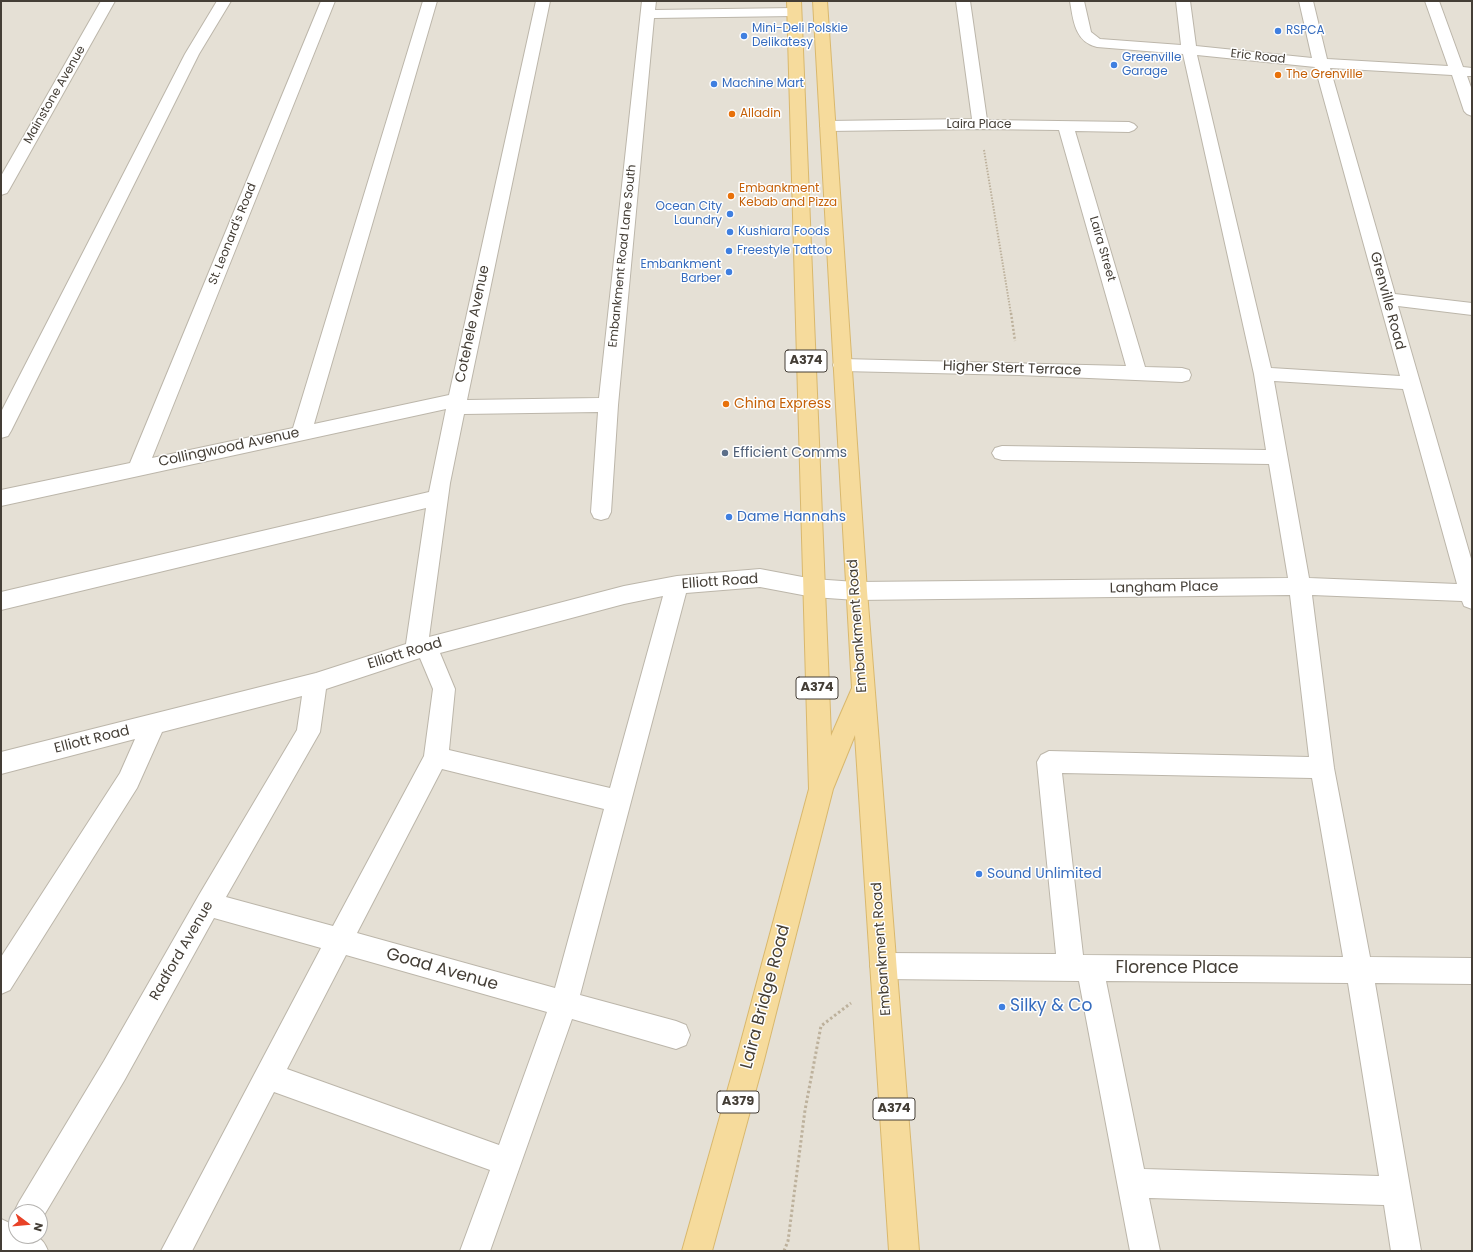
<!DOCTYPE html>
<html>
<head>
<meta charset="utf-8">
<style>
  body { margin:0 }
  #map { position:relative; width:1473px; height:1252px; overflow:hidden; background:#f2eee6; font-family:Poppins,sans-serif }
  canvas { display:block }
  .frame { position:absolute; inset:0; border:2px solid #443e36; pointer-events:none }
  .north { position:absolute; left:8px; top:1204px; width:40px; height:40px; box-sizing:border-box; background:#fff; border:1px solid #b4b2af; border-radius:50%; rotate:106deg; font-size:11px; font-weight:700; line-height:16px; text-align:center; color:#443e36 }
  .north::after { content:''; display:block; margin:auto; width:14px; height:18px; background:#e84227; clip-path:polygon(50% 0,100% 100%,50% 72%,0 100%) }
</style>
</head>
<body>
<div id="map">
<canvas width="1473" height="1252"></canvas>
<div class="frame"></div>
<div class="north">N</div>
</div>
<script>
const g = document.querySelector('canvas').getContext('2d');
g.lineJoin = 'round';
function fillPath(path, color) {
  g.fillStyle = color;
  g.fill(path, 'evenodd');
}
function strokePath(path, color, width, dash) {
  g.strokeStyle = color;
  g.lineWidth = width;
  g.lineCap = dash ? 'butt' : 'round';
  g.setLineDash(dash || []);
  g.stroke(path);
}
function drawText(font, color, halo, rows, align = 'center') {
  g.font = font + ' Poppins,sans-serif';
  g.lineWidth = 3;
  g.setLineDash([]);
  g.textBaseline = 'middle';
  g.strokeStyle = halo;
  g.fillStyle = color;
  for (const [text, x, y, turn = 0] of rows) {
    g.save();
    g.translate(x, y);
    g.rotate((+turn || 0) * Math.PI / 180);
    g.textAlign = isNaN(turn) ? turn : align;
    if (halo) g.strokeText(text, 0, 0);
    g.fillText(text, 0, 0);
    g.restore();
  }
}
const residential = new Path2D(`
  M1,1H1472V1251H1ZM16,1212H40V1236H16Z`);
const pathFar2 = new Path2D(`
  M984,150L1011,314`);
const pathFar1 = new Path2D(`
  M1011,313L1015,341`);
const path = new Path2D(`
  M784,1251L788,1241L805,1110L821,1026L851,1003`);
const minor = new Path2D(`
  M101,1H115L9,190L7,193L1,195V176Z
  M217,1H231L199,54L11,431L8,436L1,438V412L185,54Z
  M321,1H335L152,458L293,428L423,1H437L314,424L449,395L536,1H550L467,400L599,398L642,1H656L655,10L794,8L799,9L801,12L799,15L794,16L654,18L618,405L611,512L608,518L601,520L594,518L591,512L598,412L464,414L450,483L429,637L624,586L677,576L760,569L813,579L856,582L1288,578L1269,464L1002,460L995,458L992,453L995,448L1002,446L1266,450L1254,374L1183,54L1097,47C1075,42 1073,20 1070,1H1084L1091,32L1100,39L1181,45L1176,1H1190L1196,46L1312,58L1299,1H1313L1327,59L1448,66L1425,1H1439L1463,67L1472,68V76H1467L1472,90V116L1467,114L1464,111L1452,75L1330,68L1395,294L1472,303V315L1398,306L1472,562V609L1464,606L1462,601L1312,595L1334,768L1370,957L1472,958V984L1375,983L1421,1251H1391L1384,1205L1149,1198L1160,1251H1130L1079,981L883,979L874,975L870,966L874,957L883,953L1056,954L1037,762L1041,755L1049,751L1309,757L1290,595L856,600L813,597L760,587L686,593L580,995L676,1021L686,1025L690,1035L686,1045L676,1049L572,1019L490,1251H460L490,1170L274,1092L192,1251H161L321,948L214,918L124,1081L40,1222V1212H16V1216L14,1212L19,1202L104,1061L199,895L297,730L302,696L162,732L137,788L10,990L1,994V957L120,773L135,739L1,774V752L316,673L406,644L426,508L1,610V592L429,492L446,409L1,506V490L130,463ZM1197,55L1315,67L1400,376L1271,368ZM1274,381L1403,389L1457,584L1309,578ZM663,596L610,788L449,750L455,689L440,653L624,604ZM420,658L433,689L424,756L333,926L226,897L316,739L320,732L326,689ZM442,769L604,809L555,988L357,933ZM1062,773L1312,778L1343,957L1083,955ZM346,955L547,1012L499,1145L287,1069ZM1106,981L1348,983L1379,1176L1144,1169Z
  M956,1H970L987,120L1129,122L1134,124L1137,127L1134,130L1129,132L1075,131L1145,367L1182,368L1189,370L1191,375L1189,380L1182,382L1019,375L842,371L835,370L833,365L835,360L842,359L1126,366L1059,130L980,129L828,131L823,129L820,126L823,123L828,121L972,119Z
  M1,1219L16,1226V1236C33,1236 41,1233 48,1251L1,1250Z`);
const major = new Path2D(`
  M787,1H801L831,736L852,688L813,1H827L867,591L919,1251H889L855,735L833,789L764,1060L712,1251H682L736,1060L809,789Z`);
const markers = [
  [1278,31,4,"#3f7fe0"],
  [744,36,4,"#3f7fe0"],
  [1114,65,4,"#3f7fe0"],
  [1278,75,4,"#e8710a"],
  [714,84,4,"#3f7fe0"],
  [732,114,4,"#e8710a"],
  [731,196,4,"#e8710a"],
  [730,214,4,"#3f7fe0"],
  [730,232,4,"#3f7fe0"],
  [729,251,4,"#3f7fe0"],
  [729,272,4,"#3f7fe0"],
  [726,404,4,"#e8710a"],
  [725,453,4,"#5c6f8a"],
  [729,517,4,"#3f7fe0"],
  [979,874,4,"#3f7fe0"],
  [1002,1007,4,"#3f7fe0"]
];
const farShopnames = [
  ["Mini-Deli Polskie",752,29],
  ["Delikatesy",752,43],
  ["RSPCA",1286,31],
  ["Greenville",1122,58],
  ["Garage",1122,72],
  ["Machine Mart",722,84],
  ["Ocean City",722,207,"right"],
  ["Laundry",722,221,"right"],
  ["Kushiara Foods",738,232],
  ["Freestyle Tattoo",737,251],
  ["Embankment",721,265,"right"],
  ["Barber",721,279,"right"]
];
const farStreetnames = [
  ["Eric Road",1258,57,6],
  ["Mainstone Avenue",55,95,-60],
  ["Laira Place",979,125],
  ["St. Leonard's Road",233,234,-68],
  ["Laira Street",1102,249,74],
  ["Embankment Road Lane South",623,256,-84]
];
const farFoodnames = [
  ["The Grenville",1286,75],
  ["Alladin",740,114],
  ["Embankment",739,189],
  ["Kebab and Pizza",739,203]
];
const shields = [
  [806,361,42],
  [817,688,42],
  [738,1102,42],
  [894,1109,42]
];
const shieldNames = [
  ["A374",806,361],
  ["A374",817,688],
  ["A379",738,1102],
  ["A374",894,1109]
];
const streetNames = [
  ["Grenville Road",1387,301,75],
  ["Cotehele Avenue",473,324,-78],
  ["Higher Stert Terrace",1012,369,2],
  ["Collingwood Avenue",229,448,-12],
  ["Elliott Road",720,582,-4],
  ["Langham Place",1164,588,-1],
  ["Embankment Road",858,626,-94],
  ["Elliott Road",405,654,-17],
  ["Elliott Road",92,740,-14],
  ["Embankment Road",882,949,-94],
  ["Radford Avenue",182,951,-60]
];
const foodNames = [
  ["China Express",734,404]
];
const serviceNames = [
  ["Efficient Comms",733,453]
];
const shopNames = [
  ["Dame Hannahs",737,517],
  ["Sound Unlimited",987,874]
];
const nearStreetnames = [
  ["Florence Place",1177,969],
  ["Goad Avenue",442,970,16],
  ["Laira Bridge Road",766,997,-75]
];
const nearShopnames = [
  ["Silky & Co",1010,1007]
];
fillPath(residential, '#e5e0d5');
strokePath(minor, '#bcb6aa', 2);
strokePath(major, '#d9b86d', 2);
strokePath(pathFar2, '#bdb19c', 2, [1.5, 1.5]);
strokePath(pathFar1, '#bdb19c', 2.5, [2, 2]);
strokePath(path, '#bdb19c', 3, [2.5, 2.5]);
fillPath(minor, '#fff');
fillPath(major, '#f6db9c');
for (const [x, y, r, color] of markers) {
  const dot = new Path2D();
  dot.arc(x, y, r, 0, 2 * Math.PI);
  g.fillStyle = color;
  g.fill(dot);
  strokePath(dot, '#fff', 1.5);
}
drawText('12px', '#366cbe', '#fff', farShopnames, 'left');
drawText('12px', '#443e36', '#fff', farStreetnames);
drawText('12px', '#c56008', '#fff', farFoodnames, 'left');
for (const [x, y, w] of shields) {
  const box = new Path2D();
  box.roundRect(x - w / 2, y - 11, w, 22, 3);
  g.fillStyle = '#fff';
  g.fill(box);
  strokePath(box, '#443e36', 1);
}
drawText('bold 13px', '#443e36', null, shieldNames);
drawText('14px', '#443e36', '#fff', streetNames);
drawText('14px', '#c56008', '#fff', foodNames, 'left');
drawText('14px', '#4e5e75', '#fff', serviceNames, 'left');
drawText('14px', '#366cbe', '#fff', shopNames, 'left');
drawText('17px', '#443e36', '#fff', nearStreetnames);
drawText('17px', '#366cbe', '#fff', nearShopnames, 'left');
</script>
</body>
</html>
